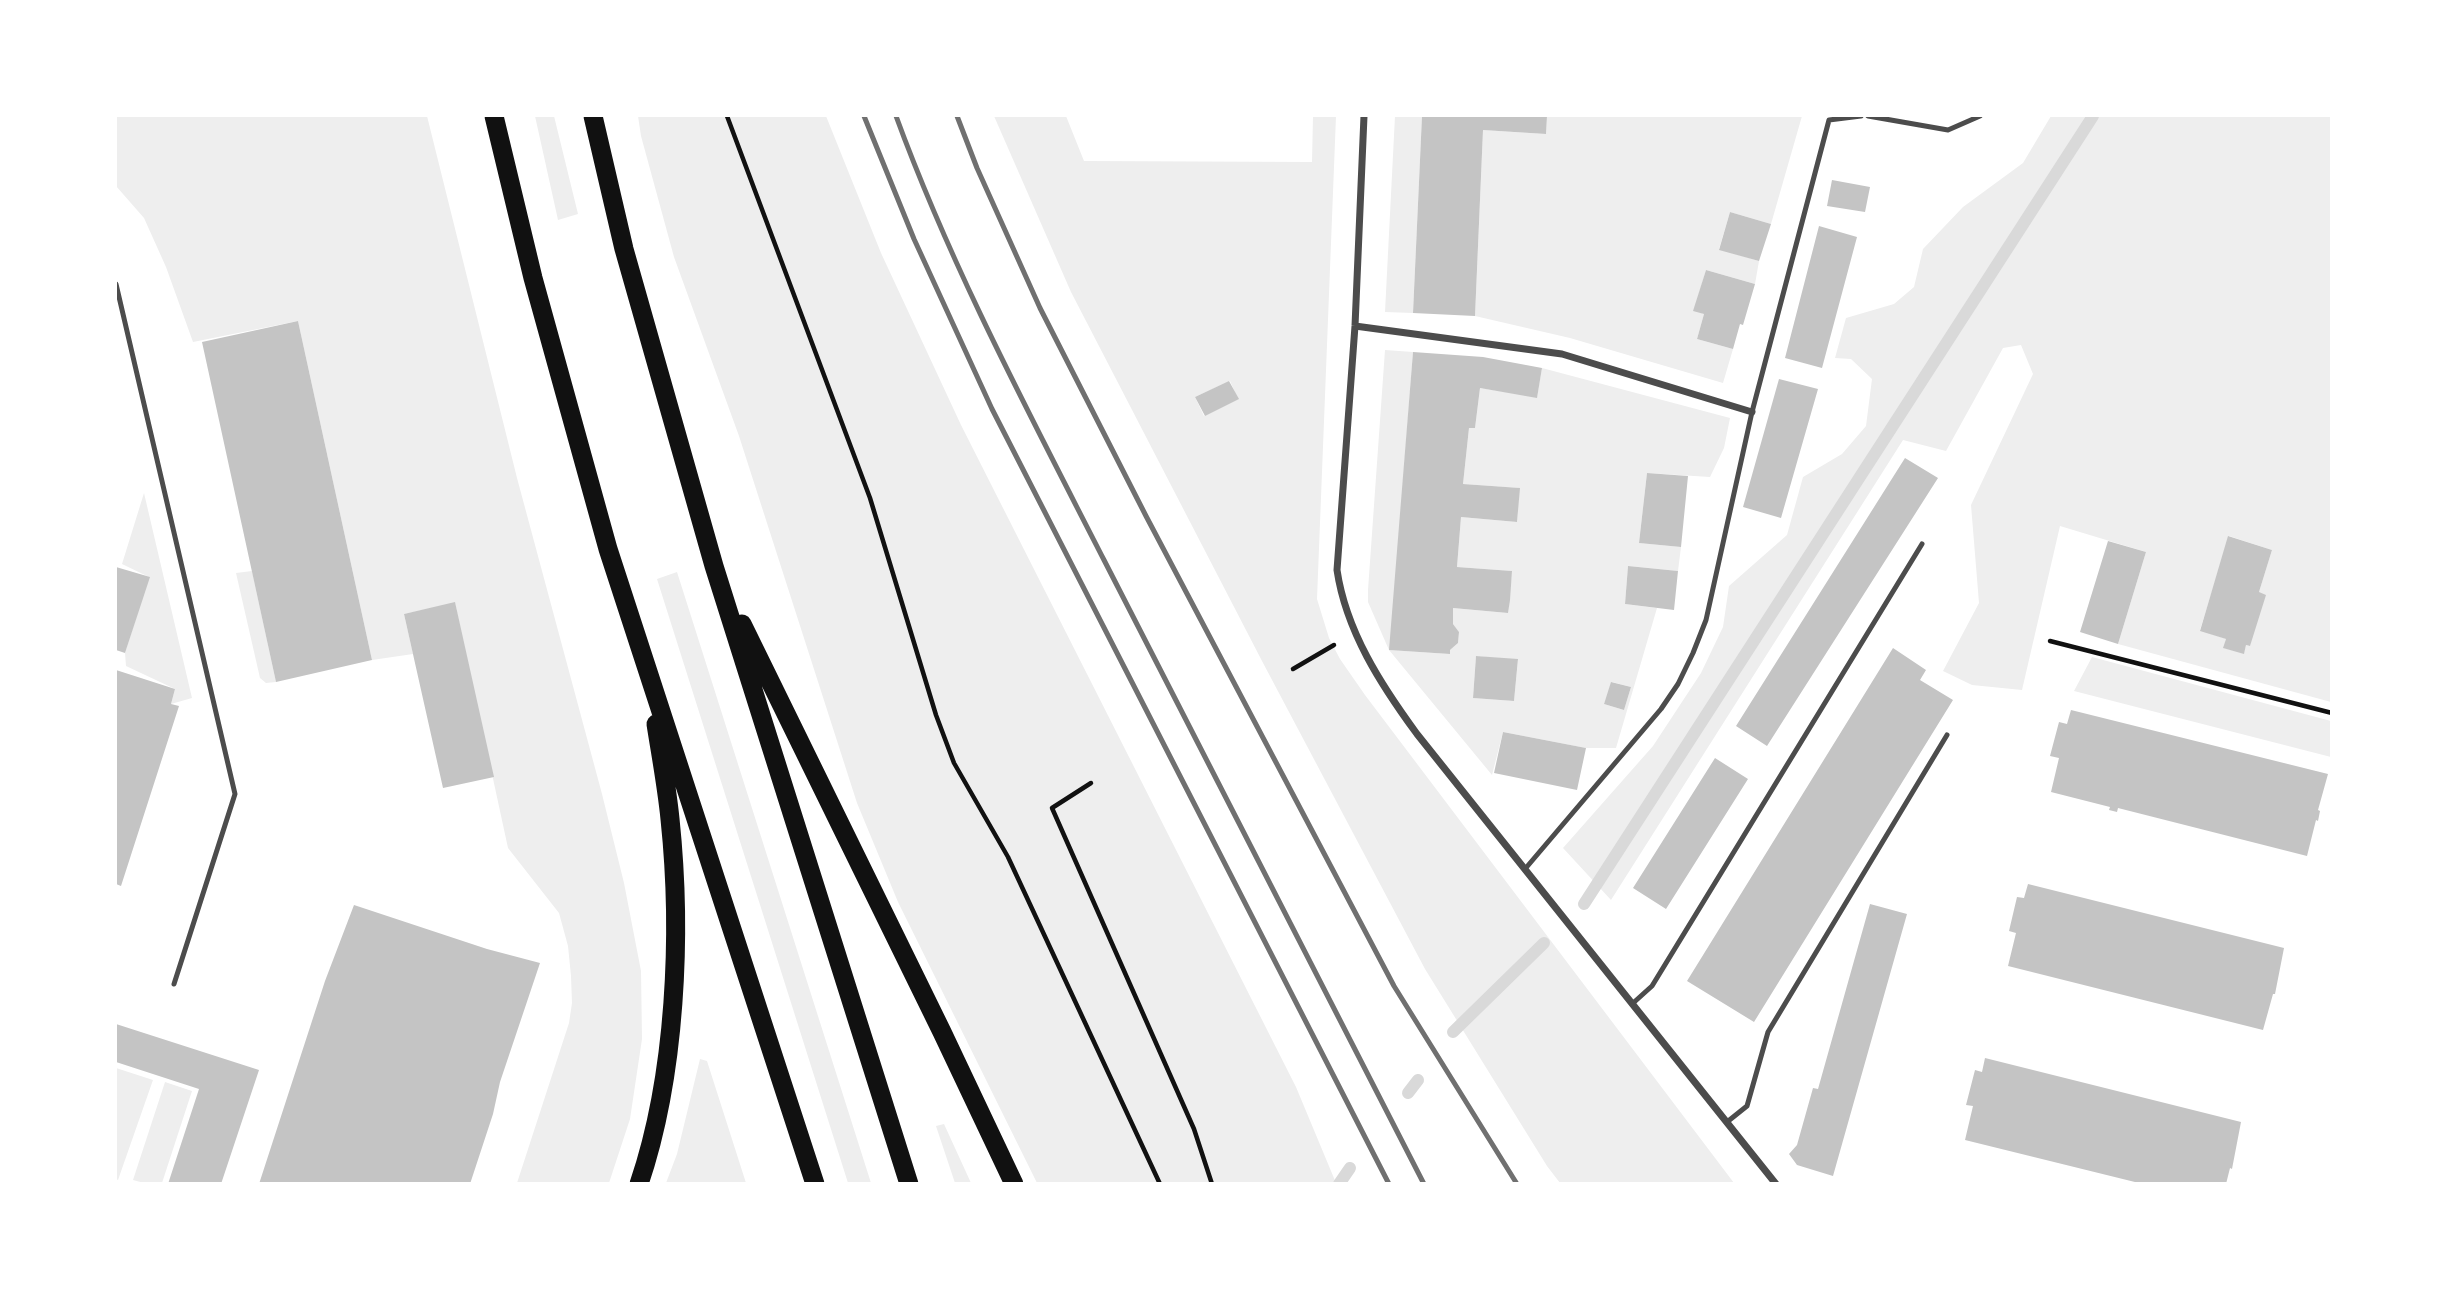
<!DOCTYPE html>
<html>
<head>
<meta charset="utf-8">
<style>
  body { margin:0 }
  #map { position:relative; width:2447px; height:1299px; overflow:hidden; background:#fff; font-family:Manrope,sans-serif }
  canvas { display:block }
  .frame { position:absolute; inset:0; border:117px solid #fff; pointer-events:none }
</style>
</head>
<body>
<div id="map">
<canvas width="2447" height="1299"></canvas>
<div class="frame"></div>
</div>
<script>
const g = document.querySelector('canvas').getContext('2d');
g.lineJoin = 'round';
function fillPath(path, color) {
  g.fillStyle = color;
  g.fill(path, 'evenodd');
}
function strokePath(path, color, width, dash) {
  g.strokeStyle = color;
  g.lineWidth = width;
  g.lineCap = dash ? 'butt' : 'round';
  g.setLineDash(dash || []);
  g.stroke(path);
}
const green = new Path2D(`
  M116,116H427L517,478L602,794L624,883L641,971L642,1039L630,1119L609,1183H517L569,1023L572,1003L571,976L568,946L559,913L508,848L455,603L404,614L413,654L372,660L298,321L193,342L166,267L144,218L116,186Z
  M535,116H554L578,214L558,220Z
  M638,116H826L881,253L961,425L1296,1087L1336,1183H1037L898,902L857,803L739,436L674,257L641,136Z
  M994,116H1066L1084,161L1312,162L1313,116H1336L1317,599L1329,638L1340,659L1365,695L1734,1183H1560L1547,1166L1425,969L1262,661L1071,292ZM1230,381L1238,399L1204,416L1195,397Z
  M1395,116H1422L1413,313L1385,312Z
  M1547,116H1802L1771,224L1730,212L1719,249L1759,261L1755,284L1706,270L1694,310L1704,314L1697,339L1733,349L1723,383L1570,338L1475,316L1483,130L1546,134Z
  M2051,116H2331V702L2118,644L2146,552L2060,526L2022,690L1972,685L1943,671L1979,603L1971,505L2033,374L2021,345L2003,348L1946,451L1903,440L1611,900L1563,848L1653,746L1701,673L1723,627L1729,586L1787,535L1803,477L1842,454L1866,426L1872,379L1851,359L1835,358L1846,318L1894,304L1914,287L1923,249L1963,207L2023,163ZM2229,536L2272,550L2259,592L2250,646L2246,645L2244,653L2224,648L2226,639L2200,630Z
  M1385,350L1413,352L1390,650L1450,654V650L1458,643L1459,632L1453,624V608L1508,613L1512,571L1457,567L1461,517L1517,522L1519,488L1463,484L1469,428H1475L1480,388L1537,397L1542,368L1730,418L1724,448L1710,477L1647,473L1639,543L1681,547L1678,571L1628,566L1625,604L1657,608L1616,748H1586L1503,732L1492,775L1389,650L1368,602V590ZM1476,656L1518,660L1514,701L1473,698ZM1612,682L1631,687L1624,710L1604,704Z
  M144,493L192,698L171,704L175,689L126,666L125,653L149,577L122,564Z
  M252,571L276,682L266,683L260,678L236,573Z
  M677,572L871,1183H848L657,579Z
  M2092,657L2331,721V757L2074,691Z
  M700,1059L707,1061L746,1183H666L677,1154Z
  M116,1068L153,1080L118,1180L116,1179Z
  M165,1082L192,1091L162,1183H144L133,1180Z
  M944,1124L971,1183H955L936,1126Z`);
const stream = new Path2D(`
  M1584,904L2093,116
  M1453,1032L1544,943
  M1408,1093L1418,1080
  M1339,1184L1350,1168`);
const building = new Path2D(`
  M1422,116H1547L1546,134L1483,130L1475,316L1413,313Z
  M1832,180L1870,187L1865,212L1827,206Z
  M1730,212L1771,224L1759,261L1719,250Z
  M1819,226L1857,237L1822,368L1785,358Z
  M1706,270L1755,284L1743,325L1740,324L1733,349L1697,339L1704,314L1693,311Z
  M298,321L372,660L276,682L202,342Z
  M1413,352L1483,357L1542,368L1537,398L1480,388L1475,428H1469L1463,484L1520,488L1517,522L1461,517L1457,567L1512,571L1510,600L1508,613L1453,608V624L1459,632L1458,643L1450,650V654L1389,650Z
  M1779,379L1818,389L1781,518L1743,507Z
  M1229,381L1239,399L1205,416L1195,397Z
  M1905,458L1938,478L1767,746L1736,726Z
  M1647,473L1688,476L1681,547L1639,543Z
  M2228,536L2272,550L2259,592L2266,595L2250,646L2246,645L2244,654L2223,648L2226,639L2200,631Z
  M2108,541L2146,552L2118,644L2080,632Z
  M1628,566L1678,571L1674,610L1625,604Z
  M116,567L150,577L125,653L116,650Z
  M455,602L494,777L443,788L404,614Z
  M1893,648L1926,670L1920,680L1953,700L1754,1022L1687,981Z
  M1476,656L1518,659L1514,701L1473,698Z
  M116,670L175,689L171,704L179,706L121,886L116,884Z
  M1611,682L1631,687L1624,710L1604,704Z
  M2071,710L2328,774L2318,810L2320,811L2318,821L2316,820L2307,856L2118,808L2117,812L2109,810L2110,807L2051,792L2059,758L2050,756L2059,722L2067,724Z
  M1503,732L1586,748L1577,790L1494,773Z
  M1715,758L1748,779L1666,909L1633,888Z
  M2028,884L2284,948L2275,994H2273L2263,1030L2008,966L2016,933L2009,931L2017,897L2024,898Z
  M1870,904L1907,914L1833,1176L1797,1165L1789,1154L1797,1145L1813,1088L1818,1089Z
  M354,905L487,949L540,963L500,1082L493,1114L470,1184H259L325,981Z
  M116,1024L259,1070L221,1184H168L199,1089L116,1062Z
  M1985,1058L2241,1122L2232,1169L2230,1168L2226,1184H2143L1965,1140L1973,1106L1966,1105L1975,1070L1982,1072Z`);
const path = new Path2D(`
  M727,116L870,498L936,715L954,763L1008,857L1160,1184
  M2050,641L2332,713
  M1293,669L1334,645
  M1091,783L1052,808L1194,1129L1212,1184`);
const service = new Path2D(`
  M1868,116L1948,130L1980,116
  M116,284L235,794L174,984
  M1525,869L1661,709L1678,684L1693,653L1706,620L1752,412L1829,120L1861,116
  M1632,1004L1652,986L1922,544
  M1727,1122L1747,1106L1768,1032L1947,735`);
const minor = new Path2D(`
  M1364,116L1355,326L1337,570C1346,631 1381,685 1417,734L1776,1184
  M1355,326L1562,354L1752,412`);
const trunk = new Path2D(`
  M494,116L533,278L608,549L815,1184
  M593,116L624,249L714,566L909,1184
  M742,624L942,1032L1014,1184
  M639,1184C676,1075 682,933 670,819C667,788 661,756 656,724`);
const rail = new Path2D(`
  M864,116L914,239L992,409L1389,1184
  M896,116C952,269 1030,415 1104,560C1210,768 1318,975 1424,1184
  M957,116L977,168L1040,308L1146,516L1394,986L1517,1184`);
fillPath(green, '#eee');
strokePath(stream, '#d9d9d9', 12);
fillPath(building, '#c4c4c4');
strokePath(path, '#111', 4.5);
strokePath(service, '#4c4c4c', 5);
strokePath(minor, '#4c4c4c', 7);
strokePath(trunk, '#111', 19);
strokePath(rail, '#707070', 5);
</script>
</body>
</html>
